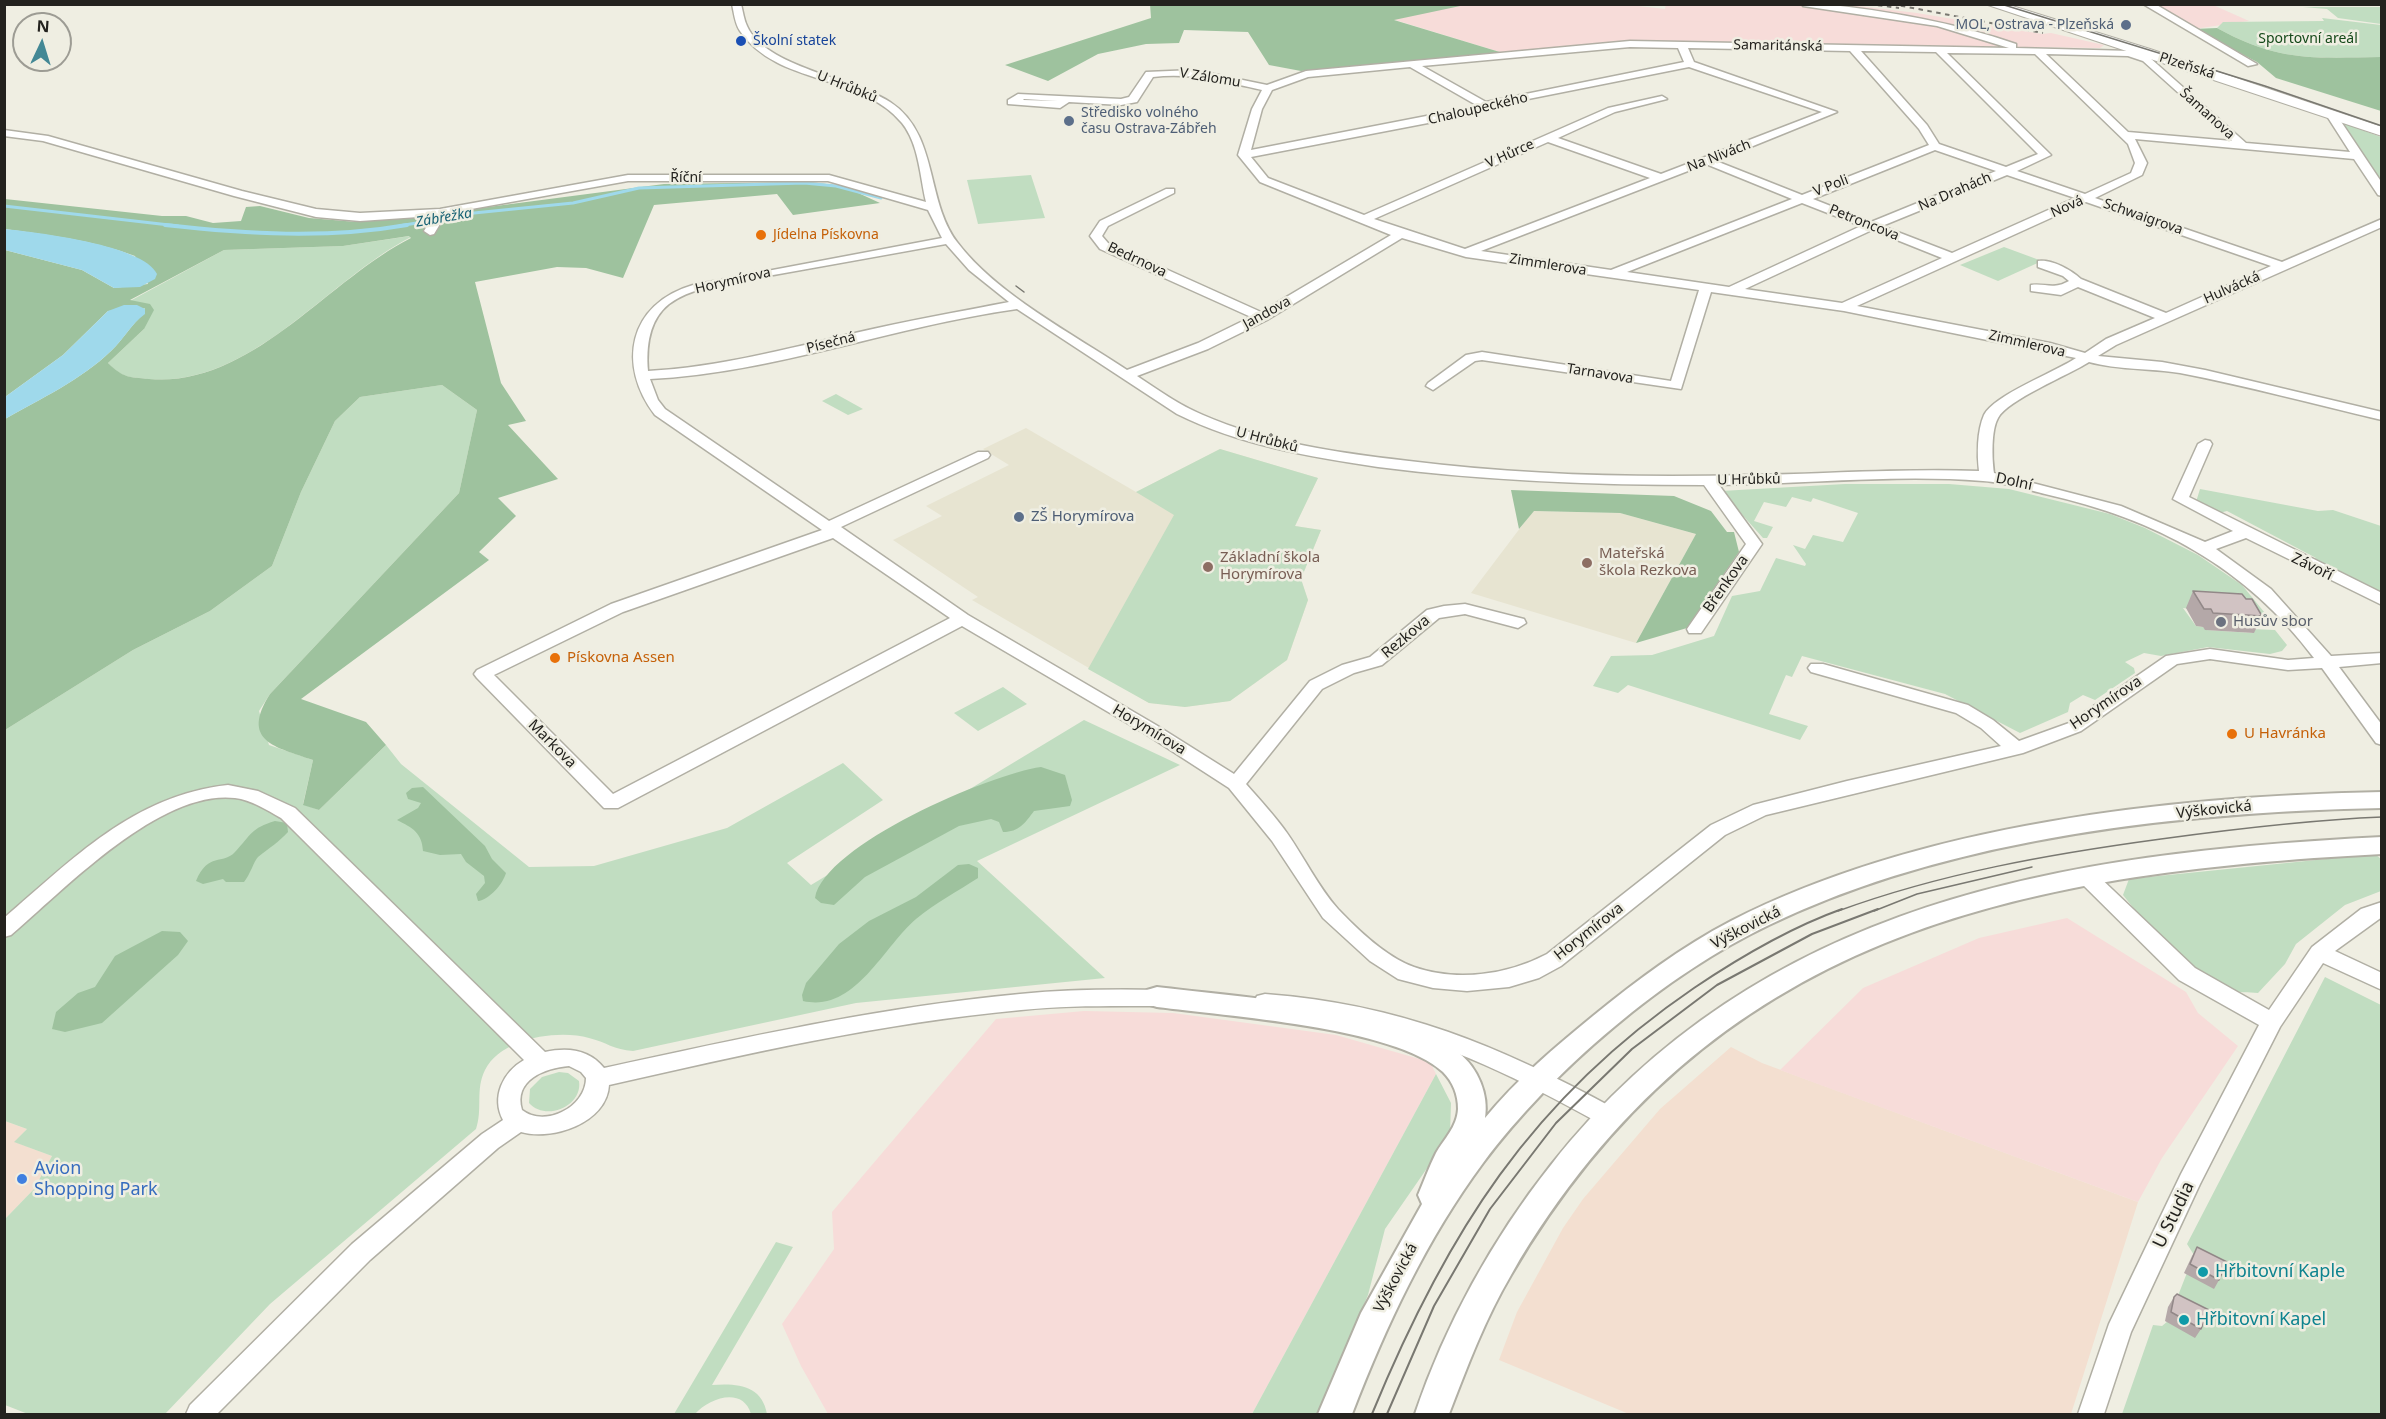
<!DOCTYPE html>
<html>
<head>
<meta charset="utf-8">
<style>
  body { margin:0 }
  #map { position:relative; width:2386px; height:1419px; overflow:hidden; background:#efeee2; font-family:"Noto Sans",sans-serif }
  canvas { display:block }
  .frame { position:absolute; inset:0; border:6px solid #23221e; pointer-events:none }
  .north { position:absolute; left:12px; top:12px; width:60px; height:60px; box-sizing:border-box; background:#efeee2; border:2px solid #9d9c94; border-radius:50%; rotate:4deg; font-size:16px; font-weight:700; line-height:24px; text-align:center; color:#23221e }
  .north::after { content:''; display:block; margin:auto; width:21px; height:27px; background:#438895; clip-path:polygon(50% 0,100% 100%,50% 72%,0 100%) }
</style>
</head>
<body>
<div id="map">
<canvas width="2386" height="1419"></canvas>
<div class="frame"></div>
<div class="north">N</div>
</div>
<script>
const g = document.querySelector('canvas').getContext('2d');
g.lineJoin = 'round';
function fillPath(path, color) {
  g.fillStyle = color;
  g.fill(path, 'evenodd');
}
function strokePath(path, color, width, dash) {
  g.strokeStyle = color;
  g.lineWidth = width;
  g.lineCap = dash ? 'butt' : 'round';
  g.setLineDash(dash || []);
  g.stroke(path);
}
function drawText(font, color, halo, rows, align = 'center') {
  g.font = font + ' "Noto Sans",sans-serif';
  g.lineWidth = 5;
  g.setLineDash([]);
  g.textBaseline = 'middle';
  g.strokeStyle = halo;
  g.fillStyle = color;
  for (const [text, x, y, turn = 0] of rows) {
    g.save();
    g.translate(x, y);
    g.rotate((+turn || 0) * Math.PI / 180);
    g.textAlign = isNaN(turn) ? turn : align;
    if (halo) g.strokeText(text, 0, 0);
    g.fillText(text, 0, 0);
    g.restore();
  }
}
const commercial = new Path2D(`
  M1731,1047L1762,1063L2138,1202L2071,1414H1629L1499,1360L1517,1312L1563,1228L1583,1199L1660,1109Z
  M5,1121L27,1129L15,1142L52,1156L34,1189L5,1219Z`);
const industrial = new Path2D(`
  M1465,4H1620L1665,9L1666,4H1841L1917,13L2042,34L2051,33L2104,45L2100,48L1629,42L1503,53L1392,19Z
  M2151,5H2213L2249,21L2194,29Z
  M2067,918L2186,992L2198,1013L2238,1046L2162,1158L2138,1202L1780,1070L1863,988L1979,938Z
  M1084,1011L1173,1013L1336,1035L1430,1062L1436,1074L1252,1414H828L801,1366L782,1324L834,1249L832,1212L996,1019Z`);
const built = new Path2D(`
  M1026,428L1136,492L1220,449L1318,478L1295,526L1321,530L1301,579L1308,600L1287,660L1230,701L1185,707L1149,703L972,600L978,597L893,540L942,516L926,506L1009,465L983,449Z
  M1533,511L1620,513L1696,534L1636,643L1471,593Z`);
const green = new Path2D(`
  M2303,7H2381V24L2338,18L2327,9Z
  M2322,18L2381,25V57C2313,58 2279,62 2217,28L2223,22L2324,21Z
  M2343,123L2381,137V180Z
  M1031,175L1045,218L978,224L967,180Z
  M410,236L411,237C327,280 251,388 148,379C128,377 123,378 108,363L144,329L130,301L224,250L343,246Z
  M2004,247L2042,261L1998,281L1960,265Z
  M442,385L477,410L459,493L270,694L259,711L269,745L313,760L303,804L319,810L386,745L401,764L529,867L594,866L727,828L843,763L883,800L787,863L811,885L1084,720L1180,765L977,861L1105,978L856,1003L633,1051C614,1050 606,1042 589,1038C558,1029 501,1038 485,1070C475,1090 483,1109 476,1129L270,1304L165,1414H28L5,1405V1219L34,1189L52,1156L14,1142L27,1129L5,1121V730L133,650L210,611L272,566L301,492L335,421L360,397Z
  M836,394L863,409L848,415L822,401Z
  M1220,449L1318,478L1295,526L1321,530L1301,579L1308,600L1287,660L1230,701L1185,707L1149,703L1088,669L1174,515L1136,492Z
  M1845,484H1949L2009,489L2110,514L2145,528L2198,555L2242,585L2269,618L2266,620L2183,608L2196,626L2203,627L2206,630L2253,633L2251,629L2275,630L2287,645L2282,651L2270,654L2208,647L2161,656L2144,653L2125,662L2134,668L2135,673L2095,700L2083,695L2070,703L2068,712L2020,733L1945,694L1802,656L1792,677L1786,675L1769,714L1808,726L1800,740L1628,685L1618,693L1593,686L1611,656L1652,655L1714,636L1732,596L1760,591L1776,558L1805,566L1806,564L1793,545L1805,549L1813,535L1843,542L1858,513L1813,498L1811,502L1792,497L1786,507L1764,502L1754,521L1773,527L1767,538H1763L1721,491Z
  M2200,489L2318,511L2333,510L2381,526V593L2309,561L2316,558L2227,511L2219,513L2196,502Z
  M1003,687L1027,704L978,731L954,713Z
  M2375,854L2381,859V891L2345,905L2296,944L2285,964L2258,993C2249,992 2239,993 2230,990C2188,976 2150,929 2123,895L2129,879Z
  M2325,977L2381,1005V1414H2122L2153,1325L2162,1326L2168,1321L2194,1255L2187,1244Z
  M559,1072L568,1073L579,1081C583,1106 546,1122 529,1103L530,1089L542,1077Z
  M1436,1074L1451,1103L1450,1135L1385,1229L1368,1295L1317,1414H1252Z
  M776,1242L793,1247L712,1385C737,1383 762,1385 767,1414H751C743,1386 709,1398 695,1414H674Z`);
const forest = new Path2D(`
  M1150,4L1465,5L1394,20L1503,53L1301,71L1269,65L1248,32L1184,30L1179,43L1146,44L1098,54L1048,81L1005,65L1151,18Z
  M2217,28C2279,62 2313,58 2381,57V111L2276,78L2257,62L2194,29Z
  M810,182L843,186L880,203L793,215L777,194L654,205L623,278L586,268L557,267L475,282L501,383L526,421L508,425L558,479L498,498L516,516L479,552L489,560L301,699L366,722L386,745L319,810L303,805L313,760C275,747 240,741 270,694L459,493L477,410L442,385L360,397L335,421L301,492L272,566L210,611L133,650L5,730V419C40,399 81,380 111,351C124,339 131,324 145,313V308L108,311L63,355L5,397V250L82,270L114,288L148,284L135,256C93,240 48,235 5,229V199L162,216H186L213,223L241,221L246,207L260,206L309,218L357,222L404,218L664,184ZM409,236L411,238C327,280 251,388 149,379C128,377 124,378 108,363L144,329L154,310L150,304L130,300L224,250L343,246Z
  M1511,490L1674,496L1711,511L1727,532H1734L1739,552L1687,628L1636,643L1696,534L1620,513L1534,511L1519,529Z
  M1041,767L1065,775L1072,800L1070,806L1034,811C1025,823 1019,832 1003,832L999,822L991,819L959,826L865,877L834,905L821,903L815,898C824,845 990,774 1041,767Z
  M423,787L485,846L492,859L506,873C503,884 489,900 478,901L476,894L485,883L484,876L466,862L461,854L440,855L423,851C422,833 413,828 397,820L418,808L421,803L408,799L406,793L412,788Z
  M275,821L287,823L288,832C279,842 269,848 258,857C254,861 250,875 244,882H226L223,879L203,884L196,881C208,852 223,865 235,852C251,835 251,828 275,821Z
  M969,864L978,868V878C958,891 935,903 916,919C883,947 855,1013 803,1001L802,995L806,983L839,944L869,921L916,897L958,865Z
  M162,931L180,932L188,941L178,955L102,1023L65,1032L52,1029L56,1012L78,993L95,987L115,956Z`);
const water = new Path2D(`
  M4,229C36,232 144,245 157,274L155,279L140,287L114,288L82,270L5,250Z
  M124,305H137L145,309V314C131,324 124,339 111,351C81,380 40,399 5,419V397L63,355L108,311Z`);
const streamFar1 = new Path2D(`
  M4,206L178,226
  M399,226L474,213L573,203L639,188L804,183L836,186L881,198`);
const stream = new Path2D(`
  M165,225C246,234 327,239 407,225`);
const minor = new Path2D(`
  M732,4H741C743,12 744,20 747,26C765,67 853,78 890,102C939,134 925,199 957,242C996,294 1073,334 1127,370L1198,343L1251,317L1100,249L1090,236L1100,221L1166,189H1174V193L1108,226L1102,236L1108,243L1261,312L1391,235L1260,182L1238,155L1252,109L1262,90C1226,82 1190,72 1153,77L1137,102L1121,105L1069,102L1060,108L1008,104V100L1018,94L1121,99L1129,97L1146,72L1194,70L1267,85L1306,71L1630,41L2009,48L1937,26L1803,6L1822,4C1889,11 1953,22 2016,44V48L2132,51L2149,57L2246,143L2350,152L2325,113L2334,111L2382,183V196L2378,195L2354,159L2135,139L2147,163L2142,175L2095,198L2282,262L2382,219V227L2116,345L2098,356L2162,362L2205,370L2382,412V420C2314,404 2247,386 2180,373C2149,368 2118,370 2089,362C2069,375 2007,400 1998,418C1991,430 1992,459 1994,473L2121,506L2205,542L2233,531L2173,499L2198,444L2205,440L2210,441L2212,444L2189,497L2382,593V605L2246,538L2216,549L2271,589L2331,656L2382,653V663L2339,667L2382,725V745L2376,743L2322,668L2288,670L2210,659L2177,664L2081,731L2023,753L1766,815L1725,835L1561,966L1539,978L1509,987L1467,991L1433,988L1398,979L1370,961L1323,918L1272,841L1229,788L1144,733L962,626L618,808H604L477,678L474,674L477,670L611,604L822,530L655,415C617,365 628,304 693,285L942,238L928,210L828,181H628L449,213L446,214L434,234L430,235L424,231L433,216L360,221L316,217L234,196L43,141L4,136V130L48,136L242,191L316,209L360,213L440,209L628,175H829L926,202C920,177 919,144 902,123C861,73 777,86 740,31C735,24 734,13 732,4ZM1630,47L1678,48L1684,62L1486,102L1422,66ZM1688,48L1850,51L1919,129L1929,145L1802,195L1716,161L1837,112L1694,62ZM1861,51L1936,52L2038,154L2006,167L1939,144L1927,125ZM1947,53L2035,54L2128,144L2135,163L2131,173L2085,194L2017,171L2051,155ZM2046,54L2128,56L2143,61L2232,141L2128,132ZM1410,67L1478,106L1251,150L1262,109L1272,90L1308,77ZM1689,67L1822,112L1661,174L1558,138L1615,112L1667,99L1662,96L1608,108L1364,215L1268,178L1251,157L1480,113L1488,107ZM1024,99L1058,101L1023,100ZM1548,142L1650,178L1465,249L1374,219ZM1935,150L1996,171L1871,222L1813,199ZM1706,164L1792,199L1611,270L1481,251ZM2007,175L2075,198L1952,253L1882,226ZM2086,202L2271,266L2166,313L2081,279C2071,270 2052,259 2038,261V267L2063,276L2069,281C2053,290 2046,283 2031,285V291L2061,295L2078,287L2155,318L2106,339L2085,353L2050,343L1857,306ZM1802,203L1861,226L1729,287L1627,272ZM1872,230L1942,258L1842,303L1745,289ZM1402,238L1466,257L1699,290L1671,381L1482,352L1466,355L1428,383L1426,386L1433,390L1475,361L1482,360L1681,389L1711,292L1844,311L2076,358C2055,372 1994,395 1984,415C1977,431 1977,455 1979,471C1902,468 1825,474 1748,475C1635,478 1522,475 1409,461C1340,453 1267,443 1203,415C1179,405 1158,390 1137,376L1208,349L1267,320ZM946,244L969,270L1009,302C958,312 906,321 855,333C786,349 719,367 648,371C646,346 649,320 669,304C695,284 748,280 779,274C835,264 891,254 946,244ZM1017,309L1177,414C1239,445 1310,457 1378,467C1486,481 1595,485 1704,485L1746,544L1687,629L1689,633H1701L1762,544L1719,485C1807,484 1895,474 1983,481C2004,482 2025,489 2045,494C2156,519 2245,566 2314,658L2288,660L2210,649L2166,656L2069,723L2019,741L1993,720L1968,705L1823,664H1811L1808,668L1811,672L1956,713L1981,728L2001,746L1847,781L1753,805L1711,825L1547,954C1507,975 1457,982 1414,967C1386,957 1358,930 1338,909C1318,887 1304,857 1287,833C1275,816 1260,800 1246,784L1322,689L1354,673L1382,665L1439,618L1465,614L1518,628L1526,623L1524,619L1465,604L1444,606L1427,610L1370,657L1342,665L1310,681L1234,774L1156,725L968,615L841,527L988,458L990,455L988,452H978L829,521L665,409L658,400L650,379C774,373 894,326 1017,309ZM833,538L950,618L613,794L494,675L623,612Z
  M2143,4H2155L2257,64L2248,66Z
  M228,785L258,791L295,808L545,1052C567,1047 589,1049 604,1068C742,1038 880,1007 1020,994C1069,989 1117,989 1166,990L1174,992L1177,998L1174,1004L1166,1006C1117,1006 1069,1005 1021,1010C881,1023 745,1054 609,1085C607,1123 552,1141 521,1132L498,1148L370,1260L217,1414H186L190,1405L352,1244L482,1134L503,1120C491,1097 503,1072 524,1060L281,818C267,810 251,800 235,798C160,789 64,890 11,935L4,937V918C73,859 134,795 228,785ZM569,1066L581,1072L586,1078C586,1107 545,1128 522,1110C513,1080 545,1068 569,1066Z
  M2086,869L2093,871L2195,968L2269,1010L2312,947L2361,909L2382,902V917L2335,951L2382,973V990L2323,963L2280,1027L2200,1184L2131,1332L2104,1414H2078L2109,1324L2181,1174L2259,1025L2179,980L2079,881L2076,876L2079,871Z
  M1265,994C1400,1004 1500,1046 1617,1110L1621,1117L1617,1124L1609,1126L1601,1124C1524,1081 1447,1043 1361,1022C1328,1014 1289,1018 1257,1008L1254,1002L1257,996Z`);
const tertiary = new Path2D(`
  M2382,792V808C2182,812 1951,837 1769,925C1664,975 1553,1070 1483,1163C1426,1240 1386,1326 1352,1414H1318L1361,1313L1422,1204L1418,1195C1424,1181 1429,1167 1436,1153C1444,1139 1457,1127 1458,1109C1458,1095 1453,1082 1443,1072C1395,1027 1225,1016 1157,1007L1147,1004L1143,997L1147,990L1157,987C1240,997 1325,1002 1405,1029C1423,1035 1443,1042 1459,1053C1478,1068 1489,1095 1485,1118C1517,1079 1554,1048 1593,1016C1636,981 1681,947 1731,921C1920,824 2172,796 2382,792Z
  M2382,837V854C2015,873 1710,934 1511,1275C1485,1319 1467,1367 1449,1414H1415C1445,1325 1493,1238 1551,1165C1761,900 2064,853 2382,837Z`);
const secondary = new Path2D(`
  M1985,4H2006L2150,49L2382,127V136Z`);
const tramFar1 = new Path2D(`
  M2001,4L2265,86L2382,126
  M1016,286L1024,292
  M1838,911C1942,873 2050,854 2161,839C2234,829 2308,820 2382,817
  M1874,911L1917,894L2032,867`);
const tram = new Path2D(`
  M1372,1414C1446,1234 1531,1099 1694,988C1740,957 1789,928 1842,909
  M1387,1414L1434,1306L1490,1209L1556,1123L1632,1049L1717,985L1812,934L1878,909`);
const rail = new Path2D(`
  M1869,4L1899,8
  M1892,4L2043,33`);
const wall = new Path2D(`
  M2193,591L2246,599L2262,616L2254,633L2205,630L2203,627L2196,626L2186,608Z
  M2197,1247L2219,1280L2214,1289L2184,1273L2192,1256Z
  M2174,1297L2201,1329L2195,1338L2165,1321L2168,1307Z`);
const building = new Path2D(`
  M2193,591L2242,594L2246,599H2252L2262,616L2213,613L2211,609H2204Z
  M2197,1247L2227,1262L2219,1280L2190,1264Z
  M2177,1294L2209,1310L2201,1329L2171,1312L2174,1297Z`);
const markers = [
  [2126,25,6,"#5c6f8a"],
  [741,41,6,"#1a4fb4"],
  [1069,121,6,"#5c6f8a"],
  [761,235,6,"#e8710a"],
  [1019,517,6,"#5c6f8a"],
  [1587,563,6,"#8d6e63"],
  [1208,567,6,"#8d6e63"],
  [2221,622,6,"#6b7280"],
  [555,658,6,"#e8710a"],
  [2232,734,6,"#e8710a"],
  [22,1179,6,"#3f7fe0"],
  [2203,1272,6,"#0f9aa8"],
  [2184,1320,6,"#0f9aa8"]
];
const farServicenames = [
  ["MOL, Ostrava - Plzeňská",2114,25],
  ["Středisko volného",1081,113,"left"],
  ["času Ostrava-Zábřeh",1081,129,"left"]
];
const farParknames = [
  ["Sportovní areál",2308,39]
];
const farTransitnames = [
  ["Školní statek",753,41]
];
const farStreetnames = [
  ["Samaritánská",1778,46,1],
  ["Plzeňská",2187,66,18],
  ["V Zálomu",1210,78,9],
  ["U Hrůbků",847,87,22],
  ["Chaloupeckého",1478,109,-13],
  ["Šamanova",2207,114,42],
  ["V Hůrce",1510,154,-24],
  ["Na Nivách",1719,156,-21],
  ["Říční",686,178],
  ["V Poli",1831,186,-21],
  ["Na Drahách",1955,192,-23],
  ["Nová",2067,207,-24],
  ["Schwaigrova",2143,217,19],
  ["Petroncova",1864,223,22],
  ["Bedrnova",1137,260,25],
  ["Zimmlerova",1548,265,9],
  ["Horymírova",733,281,-13],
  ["Hulvácká",2232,288,-24],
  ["Jandova",1267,313,-29],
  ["Písečná",831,343,-14],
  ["Zimmlerova",2027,344,13],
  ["Tarnavova",1600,374,9],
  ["U Hrůbků",1267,440,15],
  ["U Hrůbků",1749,480,-1]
];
const farWaternames = [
  ["Zábřežka",444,218,-10]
];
const farFoodnames = [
  ["Jídelna Pískovna",773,235]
];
const streetNames = [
  ["Dolní",2014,482,12],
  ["Závoří",2312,567,26],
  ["Břenkova",1726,584,-55],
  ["Rezkova",1406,637,-40],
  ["Horymírova",2106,703,-34],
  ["Horymírova",1149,730,31],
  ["Markova",552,744,45],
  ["Výškovická",2214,810,-6],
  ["Výškovická",1746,928,-27],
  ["Horymírova",1589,932,-38],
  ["Výškovická",1396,1278,-62]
];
const serviceNames = [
  ["ZŠ Horymírova",1031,517]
];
const educationNames = [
  ["Mateřská",1599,554],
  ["škola Rezkova",1599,571],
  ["Základní škola",1220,558],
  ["Horymírova",1220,575]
];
const worshipNames = [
  ["Husův sbor",2233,622]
];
const foodNames = [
  ["Pískovna Assen",567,658],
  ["U Havránka",2244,734]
];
const nearShopnames = [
  ["Avion",34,1169],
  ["Shopping Park",34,1190]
];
const nearStreetnames = [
  ["U Studia",2174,1215,-64]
];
const nearCulturenames = [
  ["Hřbitovní Kaple",2215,1272],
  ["Hřbitovní Kapel",2196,1320]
];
fillPath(commercial, '#f3dfd0');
fillPath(industrial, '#f7dcd9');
fillPath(built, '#e7e4d1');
fillPath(green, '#c1ddc1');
fillPath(forest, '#9ec29e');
fillPath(water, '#9fd9eb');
strokePath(streamFar1, '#9fd9eb', 3);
strokePath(stream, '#9fd9eb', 4);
strokePath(minor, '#b1afa4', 3);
strokePath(tertiary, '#b1afa4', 4);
strokePath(secondary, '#b1afa4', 2);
fillPath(minor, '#fff');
fillPath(tertiary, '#fff');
fillPath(secondary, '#fff');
strokePath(tramFar1, '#797871', 1.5);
strokePath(tram, '#797871', 2);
strokePath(rail, '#797871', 2, [4.5, 4.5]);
fillPath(wall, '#b4a8a8');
fillPath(building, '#d1c3c3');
strokePath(building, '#928888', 1.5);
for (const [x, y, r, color] of markers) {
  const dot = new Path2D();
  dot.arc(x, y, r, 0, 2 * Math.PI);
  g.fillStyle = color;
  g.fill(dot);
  strokePath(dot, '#efeee2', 2);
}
drawText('14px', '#4e5e75', '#efeee2', farServicenames, 'right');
drawText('14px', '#15491a', '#efeee2', farParknames);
drawText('14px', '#164399', '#efeee2', farTransitnames, 'left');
drawText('14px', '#23221e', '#efeee2', farStreetnames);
drawText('italic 14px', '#166173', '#efeee2', farWaternames);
drawText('14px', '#c56008', '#efeee2', farFoodnames, 'left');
drawText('15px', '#23221e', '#efeee2', streetNames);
drawText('15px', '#4e5e75', '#efeee2', serviceNames, 'left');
drawText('15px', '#785e54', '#efeee2', educationNames, 'left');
drawText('15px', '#5b616d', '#efeee2', worshipNames, 'left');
drawText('15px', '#c56008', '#efeee2', foodNames, 'left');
drawText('18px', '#366cbe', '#efeee2', nearShopnames, 'left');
drawText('18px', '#23221e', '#efeee2', nearStreetnames);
drawText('18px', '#0d838f', '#efeee2', nearCulturenames, 'left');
</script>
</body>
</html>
